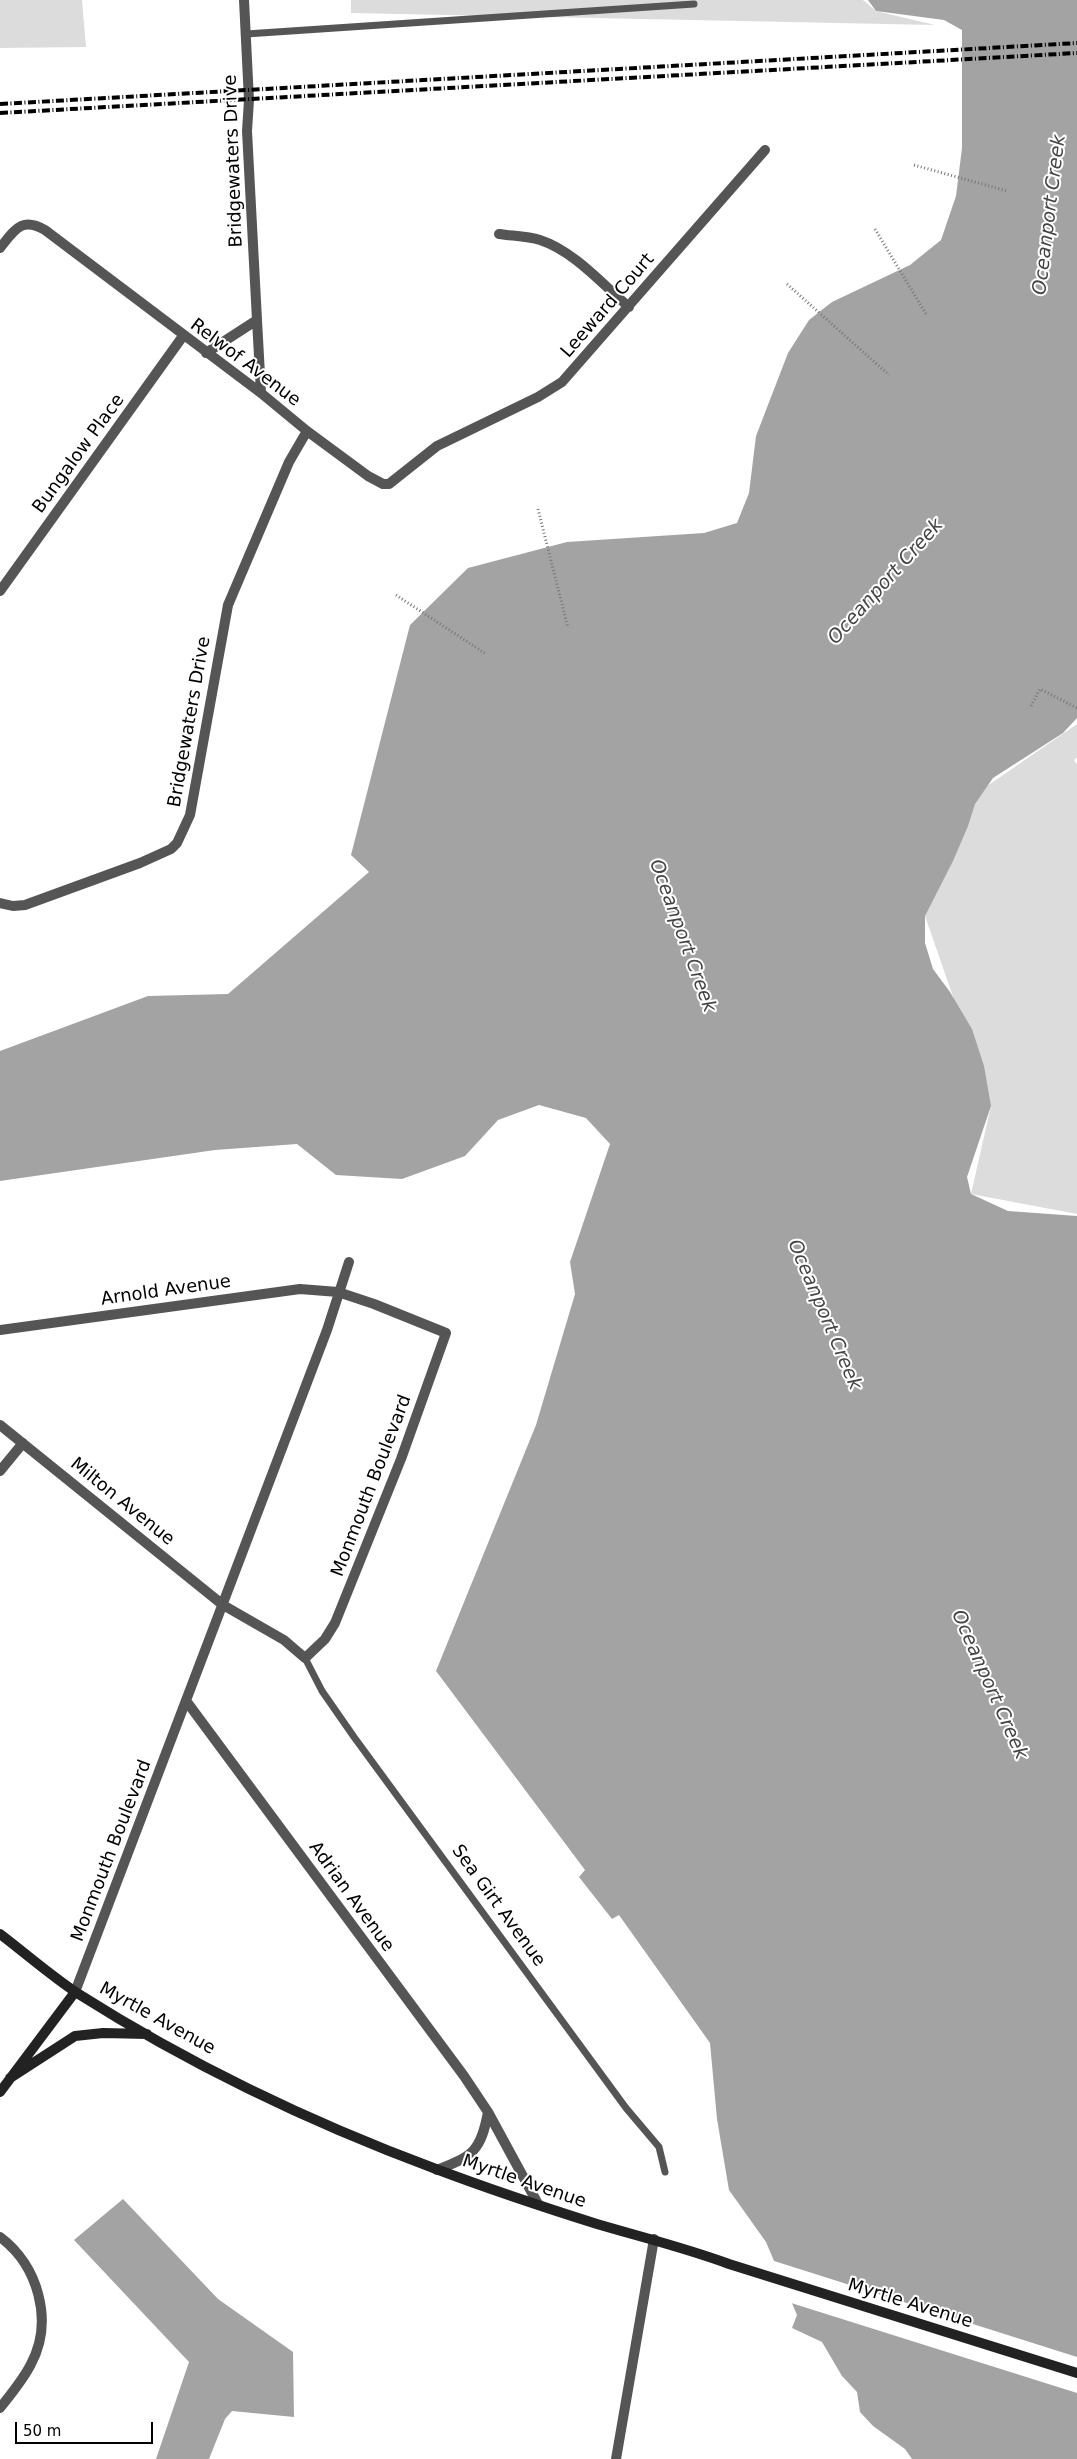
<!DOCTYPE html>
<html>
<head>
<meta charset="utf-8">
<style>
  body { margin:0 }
  #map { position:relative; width:1077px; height:2459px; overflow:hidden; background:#fff; font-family:"DejaVu Sans",sans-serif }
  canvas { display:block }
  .scale { position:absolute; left:15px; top:2422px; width:138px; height:22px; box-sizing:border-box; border:2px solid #000; border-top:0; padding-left:6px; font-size:15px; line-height:18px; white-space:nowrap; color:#000; -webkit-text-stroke:4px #fff; paint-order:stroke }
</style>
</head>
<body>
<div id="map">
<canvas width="1077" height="2459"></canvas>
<div class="scale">50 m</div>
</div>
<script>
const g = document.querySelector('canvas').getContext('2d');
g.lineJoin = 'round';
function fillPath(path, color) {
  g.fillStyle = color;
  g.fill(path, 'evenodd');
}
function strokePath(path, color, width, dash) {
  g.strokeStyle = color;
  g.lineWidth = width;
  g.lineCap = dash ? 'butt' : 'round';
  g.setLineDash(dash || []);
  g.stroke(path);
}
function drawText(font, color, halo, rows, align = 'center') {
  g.font = font + ' "DejaVu Sans",sans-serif';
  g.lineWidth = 4;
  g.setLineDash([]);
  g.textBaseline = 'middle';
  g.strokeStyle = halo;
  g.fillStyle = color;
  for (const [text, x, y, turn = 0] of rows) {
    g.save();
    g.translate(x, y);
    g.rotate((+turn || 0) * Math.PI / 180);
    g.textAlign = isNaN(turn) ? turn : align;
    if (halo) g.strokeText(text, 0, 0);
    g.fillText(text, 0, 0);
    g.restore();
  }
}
const green = new Path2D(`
  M0,0H82L86,47L0,48Z
  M351,0H863L876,11L935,25L351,13Z
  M1077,724V757L1074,761L1077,764V1214L971,1194L991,1106L925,916L977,793Z`);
const water = new Path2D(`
  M868,0H1077V718L1063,733L993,778L975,804L968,826L953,861L925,916V943L933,969L950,992L972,1029L984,1066L991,1106L967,1177L971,1194L1008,1211L1077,1216V2459H912L905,2449L873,2426L860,2412L857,2392L842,2376L822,2342L792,2328L797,2315L766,2242L729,2190L717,2119L710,2043L619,1915L612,1919L579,1877L585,1870L436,1671L536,1425L575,1294L570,1262L610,1144L586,1118L539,1105L498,1120L465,1156L402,1179L336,1175L297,1144L215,1150L0,1181V1051L148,996L228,994L369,872L351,855L410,625L468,568L567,542L704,533L737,523L749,493L756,436L788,353L809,320L832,302L910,265L941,240L956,196L962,148V30L944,20L876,11Z
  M123,2199L218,2299L293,2352L294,2417L232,2411L225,2419L209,2459H156L189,2362L74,2240Z`);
const pier = new Path2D(`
  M771,2260L1077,2357V2393L788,2302Z`);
const path = new Path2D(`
  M914,165L1007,191
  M875,229L926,314
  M787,284L889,375
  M538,509L568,628
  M396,595L486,654
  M1031,706L1040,689L1077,708`);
const lane = new Path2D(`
  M246,34L694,4
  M305,1658L322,1691L354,1737L626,2108L659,2147L665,2172`);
const street = new Path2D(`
  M499,234C512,236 527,236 540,240C574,251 603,285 629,307
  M0,248C14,231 21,216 45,230L261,393L307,431L368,476L383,484H389L437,446L538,397L562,382L765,150
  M257,320L261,393
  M206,353L257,320L247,131L249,100L244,0
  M0,591L183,336
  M0,903L13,906L25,905L140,863L171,849L177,843L190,815L228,605L289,462L307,431
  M0,1330L300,1289L338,1292L374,1304L446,1333L401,1459L335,1623L325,1639L305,1658L284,1640L223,1605L0,1425
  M0,1471L23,1443
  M187,1702L464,2076L488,2112L538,2204
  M75,1992L327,1330L349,1262
  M437,2170C473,2156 481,2151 488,2112
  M0,2237C38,2265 54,2321 31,2364C23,2380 11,2394 0,2408
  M616,2459L654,2239`);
const secondary = new Path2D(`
  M0,1934C25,1953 50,1975 77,1993C189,2064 312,2123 436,2169C489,2189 543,2207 597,2224C641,2237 686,2248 729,2264L1077,2373
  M10,2078L75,2036L103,2033L147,2034
  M0,2092L75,1992`);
const rail = new Path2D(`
  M0,104L1077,43
  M0,113L1077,53`);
const streetNames = [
  ["Bridgewaters Drive",234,161,-92],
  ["Leeward Court",608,306,-49],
  ["Relwof Avenue",245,363,37],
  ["Bungalow Place",79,454,-54],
  ["Bridgewaters Drive",190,722,-80],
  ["Arnold Avenue",166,1291,-8],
  ["Monmouth Boulevard",372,1486,-69],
  ["Milton Avenue",122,1502,39],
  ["Monmouth Boulevard",112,1851,-69],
  ["Adrian Avenue",351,1897,54],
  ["Sea Girt Avenue",498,1906,54],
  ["Myrtle Avenue",157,2019,29],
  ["Myrtle Avenue",524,2182,19],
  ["Myrtle Avenue",910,2304,17]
];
const waterNames = [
  ["Oceanport Creek",1050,215,-83],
  ["Oceanport Creek",886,582,-48],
  ["Oceanport Creek",682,936,70],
  ["Oceanport Creek",824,1315,67],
  ["Oceanport Creek",989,1685,66]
];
fillPath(green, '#dcdcdc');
fillPath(water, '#a3a3a3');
fillPath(pier, '#fff');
strokePath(path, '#777', 3, [1, 2.5]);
strokePath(lane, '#555', 7);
strokePath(street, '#555', 10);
strokePath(secondary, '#222', 10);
strokePath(rail, '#000', 4, [8, 2.5, 1, 2.5]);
drawText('18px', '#000', '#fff', streetNames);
drawText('italic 19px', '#444', '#fff', waterNames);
</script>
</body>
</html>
